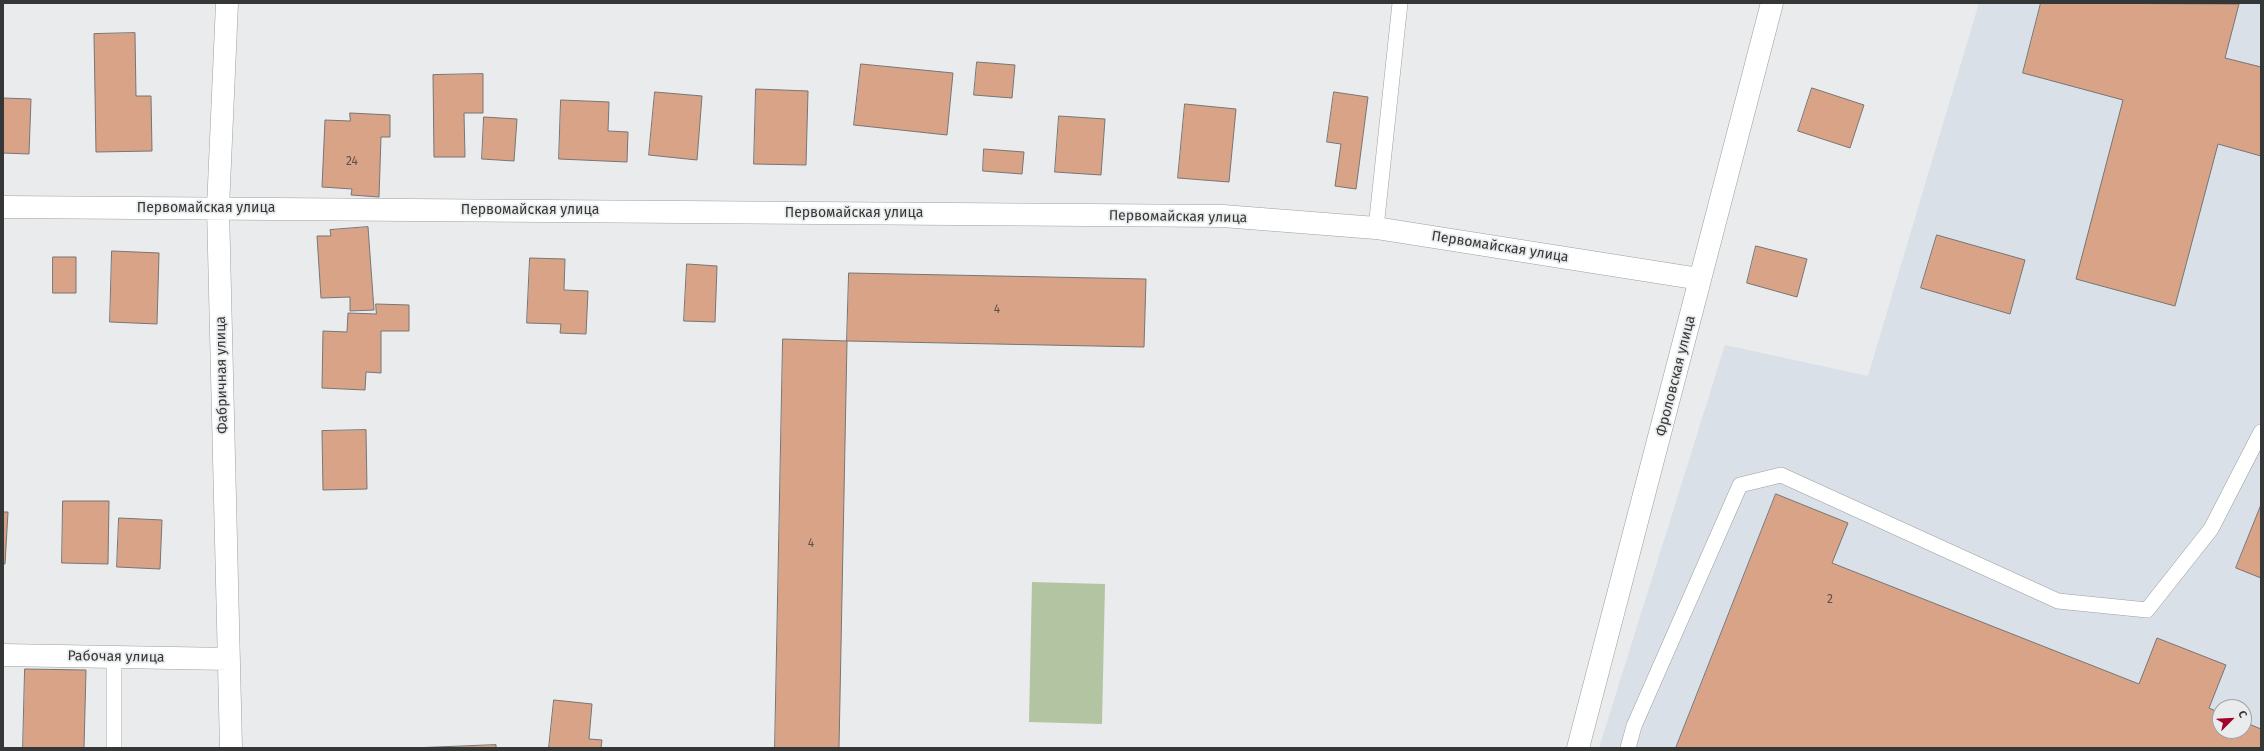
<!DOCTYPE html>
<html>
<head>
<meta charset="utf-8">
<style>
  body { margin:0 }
  #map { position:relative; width:2264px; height:751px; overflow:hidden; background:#e9ebec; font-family:"Fira Sans",sans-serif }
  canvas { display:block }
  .frame { position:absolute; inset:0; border:4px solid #353636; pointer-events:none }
  .north { position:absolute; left:2212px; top:699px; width:40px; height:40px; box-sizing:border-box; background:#e9ebec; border:1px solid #a1a3a3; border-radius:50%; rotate:66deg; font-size:11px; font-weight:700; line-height:16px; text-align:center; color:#353636 }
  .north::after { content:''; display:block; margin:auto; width:14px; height:18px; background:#a2032a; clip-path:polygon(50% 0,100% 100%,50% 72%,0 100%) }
</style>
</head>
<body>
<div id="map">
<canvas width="2264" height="751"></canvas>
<div class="frame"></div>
<div class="north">С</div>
</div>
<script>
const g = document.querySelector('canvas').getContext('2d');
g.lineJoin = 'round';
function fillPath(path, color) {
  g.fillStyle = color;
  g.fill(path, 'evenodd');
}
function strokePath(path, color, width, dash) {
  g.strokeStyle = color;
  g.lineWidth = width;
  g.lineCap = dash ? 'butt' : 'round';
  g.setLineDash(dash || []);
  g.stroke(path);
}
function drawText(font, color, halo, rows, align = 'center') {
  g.font = font + ' "Fira Sans",sans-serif';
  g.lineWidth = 3.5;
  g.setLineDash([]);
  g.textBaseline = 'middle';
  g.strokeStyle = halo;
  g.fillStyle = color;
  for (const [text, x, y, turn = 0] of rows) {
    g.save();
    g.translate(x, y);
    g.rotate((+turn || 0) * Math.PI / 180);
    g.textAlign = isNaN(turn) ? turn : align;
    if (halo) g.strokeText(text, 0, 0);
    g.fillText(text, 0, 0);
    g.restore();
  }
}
const built = new Path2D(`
  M1979,3H2261V748H1599L1725,345L1868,376ZM2220,707H2244V731H2220Z`);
const green = new Path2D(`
  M1032,582L1105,584L1102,724L1029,722Z`);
const building = new Path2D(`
  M2041,3L2239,4L2225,58L2261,67V156L2218,144L2175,306L2076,279L2123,100L2023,73Z
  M135,33L136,96H151L152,151L96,152L94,34Z
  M977,62L1015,65L1012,98L974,95Z
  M861,64L953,73L947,135L854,125Z
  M483,74V113H464L465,157H434L433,75Z
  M1812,88L1864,105L1850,148L1798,131Z
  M756,89L808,91L806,165L754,164Z
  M655,92L702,96L697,160L649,155Z
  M1334,92L1368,97L1356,189L1335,186L1341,144L1327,142Z
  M3,98L31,99L29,154L3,153Z
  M561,100L609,102L608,131L628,132L627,162L559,159Z
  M1185,104L1236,109L1229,182L1178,178Z
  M350,113L390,115V137H381L379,197L351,195L352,189L322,187L325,120L350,121Z
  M1059,116L1105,119L1101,175L1055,172Z
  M484,117L517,119L514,161L482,159Z
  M984,149L1024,152L1022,174L983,171Z
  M368,227L374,310L350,311V297L321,298L317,236H331L330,230Z
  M1937,235L2025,260L2010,314L1921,288Z
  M1756,246L1807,259L1797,297L1747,283Z
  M112,251L159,253L157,324L110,322Z
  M53,257H76V293H53Z
  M530,258L565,259L564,290L588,291L586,334L560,333L561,324L527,323Z
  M687,264L717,266L715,322L684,321Z
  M849,273L1146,279L1144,347L847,341Z
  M376,304L409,305V331H381V373L366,372L365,390L322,388L323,331L347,332L348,313L376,314Z
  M783,339L847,341L839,748H775Z
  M366,430L367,489L323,490L322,431Z
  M1776,494L1848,523L1832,563L2139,684L2157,638L2226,665L2209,708L2220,713V731H2244V722L2261,729V748H1676Z
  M63,501H109L108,564L62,563Z
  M2261,505V578L2236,568Z
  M3,512H8L5,564H3Z
  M119,518L162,520L160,569L117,567Z
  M25,669L86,670L84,748H23Z
  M554,700L592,704L589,739L602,740L601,748H549Z
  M496,745V748H412Z`);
const service = new Path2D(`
  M1376,228L1400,3
  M114,657V748
  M1628,748L1634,726L1740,485L1781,475L2058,601L2147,610L2211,529L2261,432`);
const minor = new Path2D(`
  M227,3L218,208L231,748
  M3,207L1223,216L1376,228L1700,279
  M3,655L229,659
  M1578,748L1772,3`);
const numberNames = [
  ["24",352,162],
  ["4",997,310],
  ["4",811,544],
  ["2",1830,600]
];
const streetNames = [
  ["Первомайская улица",206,208],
  ["Первомайская улица",530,210],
  ["Первомайская улица",854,213],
  ["Первомайская улица",1178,217,1],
  ["Первомайская улица",1500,247,9],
  ["Фабричная улица",222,375,-91],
  ["Фроловская улица",1676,376,-76],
  ["Рабочая улица",116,657,1]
];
fillPath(built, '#d9e0e7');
fillPath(green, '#b3c4a3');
fillPath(building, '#d9a387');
strokePath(building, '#777574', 1);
strokePath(service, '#9e9fa0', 16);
strokePath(minor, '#9e9fa0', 23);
strokePath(service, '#fff', 15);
strokePath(minor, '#fff', 22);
drawText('12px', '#5e514a', null, numberNames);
drawText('14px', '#353636', '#e9ebec', streetNames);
</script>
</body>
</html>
